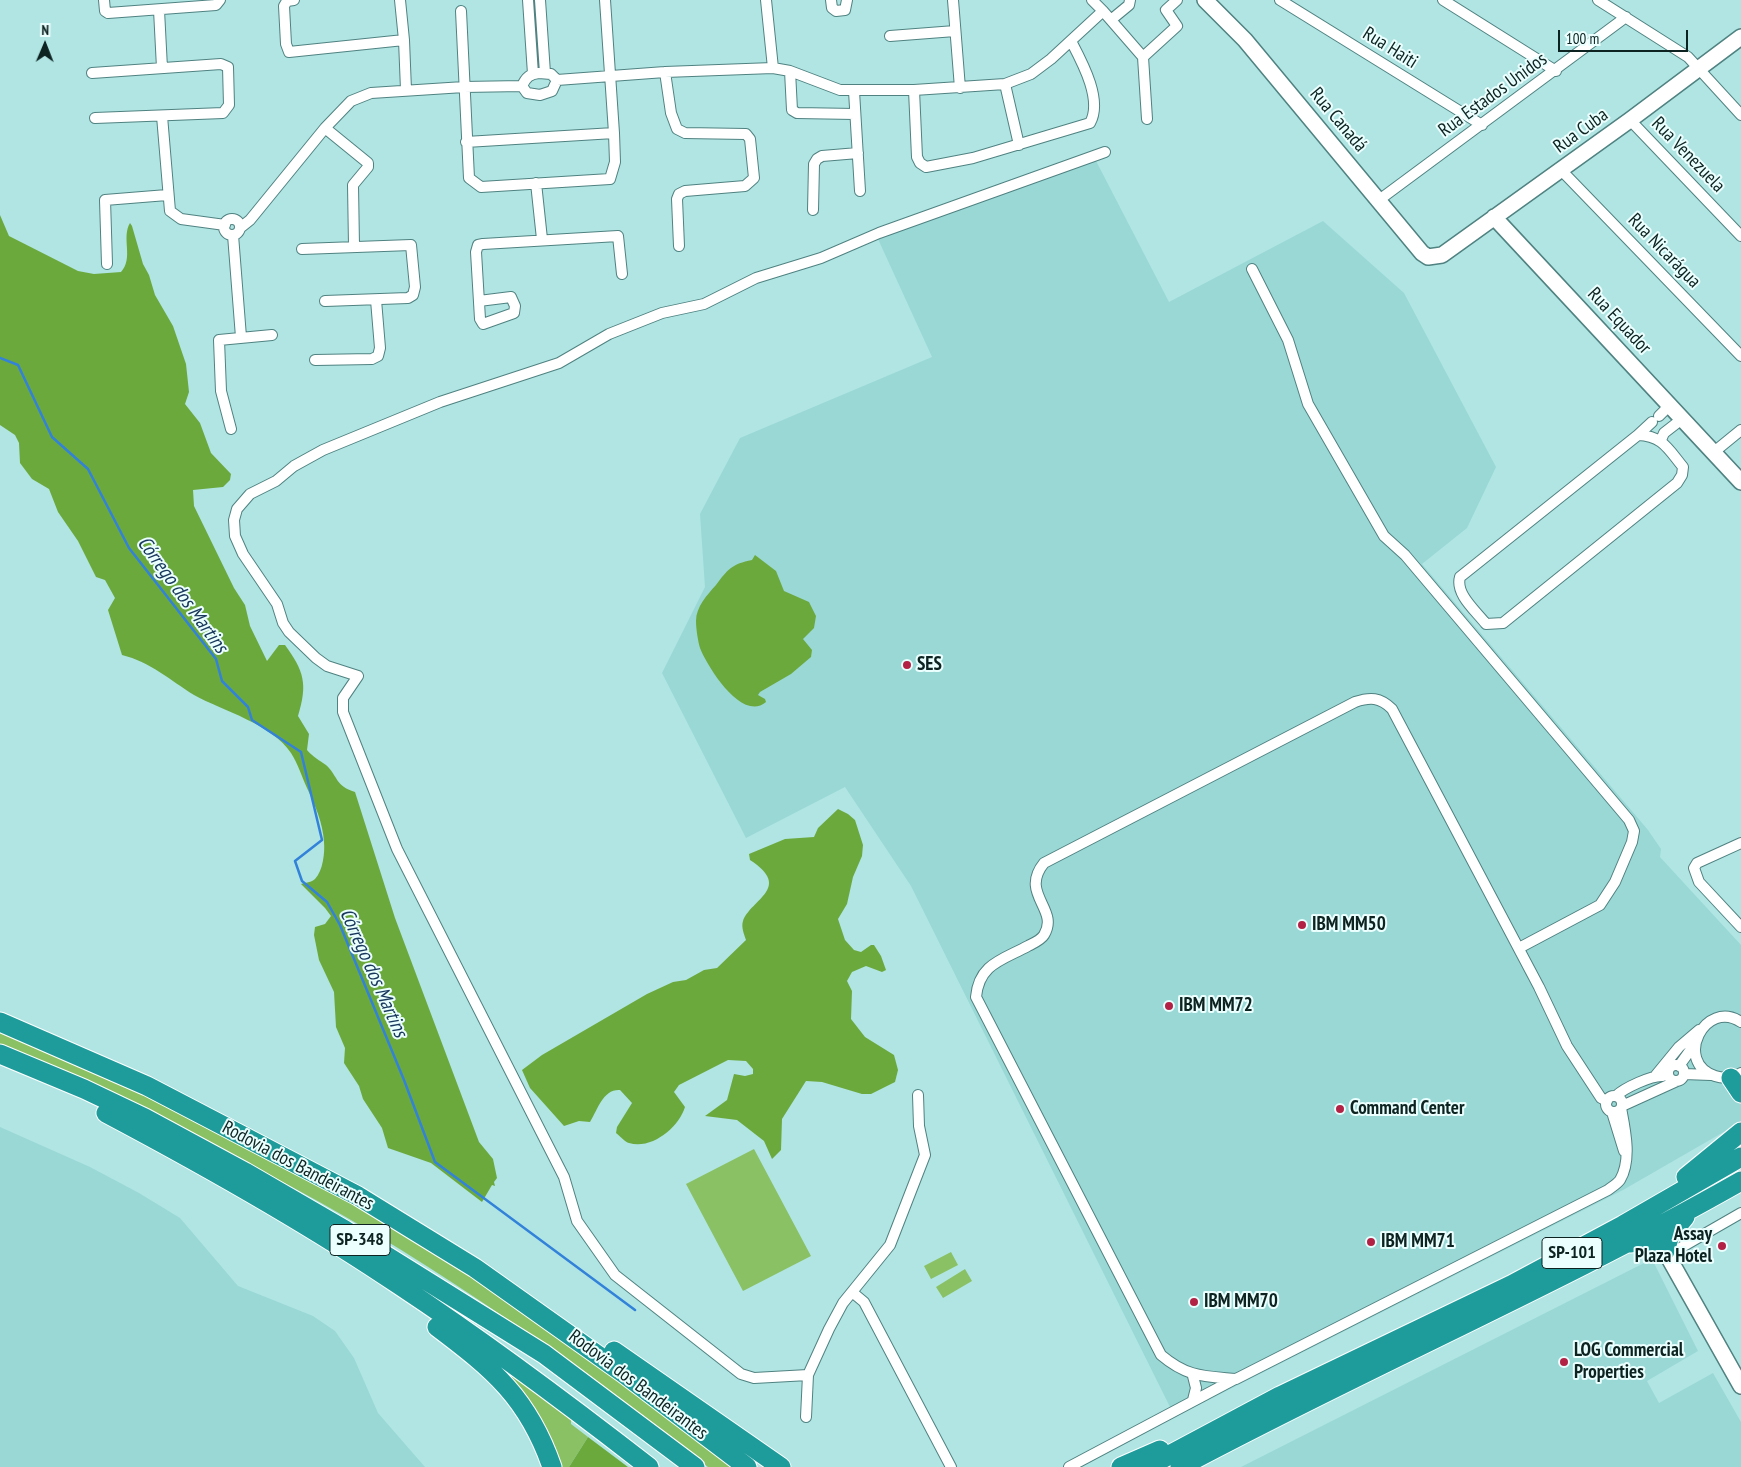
<!DOCTYPE html>
<html>
<head>
<meta charset="utf-8">
<style>
  body { margin:0 }
  #map { position:relative; width:1741px; height:1467px; overflow:hidden; background:#b0e5e3; font-family:"PT Sans Narrow",sans-serif }
  canvas { display:block }
  .north { position:absolute; left:20px; top:20px; width:50px; height:50px; -webkit-text-stroke:4px #eafffe; paint-order:stroke; rotate:1deg; font-size:14px; font-weight:700; line-height:20px; text-align:center; color:#0d2322 }
  .north::after { content:''; display:block; margin:auto; width:18px; height:22px; background:#0d2322; clip-path:polygon(50% 0,100% 100%,50% 72%,0 100%) }
  .scale { position:absolute; left:1558px; top:30px; width:130px; height:22px; box-sizing:border-box; border:2px solid #0d2322; border-top:0; padding-left:6px; font-size:15px; line-height:18px; white-space:nowrap; color:#0d2322; -webkit-text-stroke:4px #eafffe; paint-order:stroke }
</style>
</head>
<body>
<div id="map">
<canvas width="1741" height="1467"></canvas>
<div class="north">N</div>
<div class="scale">100 m</div>
</div>
<script>
const g = document.querySelector('canvas').getContext('2d');
g.lineJoin = 'round';
function fillPath(path, color) {
  g.fillStyle = color;
  g.fill(path, 'evenodd');
}
function strokePath(path, color, width, dash) {
  g.strokeStyle = color;
  g.lineWidth = width;
  g.lineCap = dash ? 'butt' : 'round';
  g.setLineDash(dash || []);
  g.stroke(path);
}
function drawText(font, color, halo, rows, align = 'center') {
  g.font = font + ' "PT Sans Narrow",sans-serif';
  g.lineWidth = 4;
  g.setLineDash([]);
  g.textBaseline = 'middle';
  g.strokeStyle = halo;
  g.fillStyle = color;
  for (const [text, x, y, turn = 0] of rows) {
    g.save();
    g.translate(x, y);
    g.rotate((+turn || 0) * Math.PI / 180);
    g.textAlign = isNaN(turn) ? turn : align;
    if (halo) g.strokeText(text, 0, 0);
    g.fillText(text, 0, 0);
    g.restore();
  }
}
const built = new Path2D(`
  M1094,157L1169,302L1323,221L1404,293L1496,467L1467,528L1422,564L1648,830L1661,849L1660,857L1741,945V1122L1623,1190L1175,1417L911,886L845,787L746,838L662,673L705,587L700,514L740,438L932,357L878,239Z
  M0,1127L90,1167L139,1193L180,1218L238,1286L313,1316L335,1331L354,1358L378,1413L425,1467H0Z
  M1652,1259L1698,1351L1647,1381L1659,1403L1713,1373L1741,1422V1467H1241Z`);
const green = new Path2D(`
  M0,1029C182,1107 359,1199 523,1310C595,1360 664,1414 734,1467H708C576,1364 439,1266 292,1187C197,1135 98,1091 0,1046Z
  M754,1149L811,1256L743,1291L686,1184Z
  M951,1252L958,1265L931,1279L924,1266Z
  M965,1269L972,1281L943,1298L936,1287Z
  M504,1369L571,1420V1424L588,1437L569,1467H559Z`);
const forest = new Path2D(`
  M0,215L9,236L78,271L94,274L121,272C134,258 121,238 130,223L132,226L143,264L149,275L155,295L173,326L186,364L189,392L185,404L200,423L211,453L231,474L230,480L223,487L193,490L194,506L234,588L245,605L250,626L267,661L279,645H285C304,671 308,684 298,716L309,734L307,750C313,757 319,760 326,765C338,776 335,786 355,792L395,918L479,1142L493,1159L497,1178L494,1182L495,1186L492,1185L482,1202L431,1163L388,1148L382,1128L363,1099L359,1086L344,1063L345,1048L336,1027L334,992L319,960L314,935L315,927L325,924L331,916L325,908L301,884C305,883 312,882 315,879C323,871 325,852 324,842C323,823 315,805 307,788C302,777 298,764 291,753C272,724 223,711 194,695C170,680 150,662 122,655L108,610L115,598L105,580L96,577L78,541L58,512L49,489L32,479L20,463L19,443L15,435L0,425Z
  M755,555L776,571L784,591L809,602L816,616L814,628L803,639L812,650L811,657L791,674L760,692L758,695L765,699L766,702C742,723 707,666 700,648C698,641 696,629 696,621C696,607 707,595 716,585C728,569 732,564 752,560Z
  M838,809L848,814L855,820L863,845L862,856L853,877L847,904L838,919L845,940L854,950L861,952L871,945H874L881,956L886,970L882,972L866,966L852,972L847,981L852,991L851,1019L865,1037L894,1055L898,1070L895,1082L871,1094H862L822,1082L806,1081L782,1119L781,1150L772,1159L764,1141L737,1120L705,1116L727,1100L734,1074L745,1076L753,1074V1069L746,1061L728,1060L679,1085L674,1092L685,1107C679,1127 652,1150 629,1143C625,1142 620,1136 616,1133L617,1127L632,1103L620,1090C603,1089 598,1109 590,1122L579,1121L564,1126L530,1088L522,1070L542,1055L647,994L673,982L686,980L704,970L717,968L746,940C744,934 741,927 743,921C751,899 793,888 750,860L749,854L785,839L814,837L818,828Z
  M588,1437L628,1467H569Z`);
const stream = new Path2D(`
  M0,358L18,365L52,437L88,469L129,548L216,659L222,681L248,707L252,720L301,752L322,840L295,861L302,881L327,902L340,925L404,1080L435,1162L635,1310`);
const street = new Path2D(`
  M104,0L105,11L108,13L216,5L220,0
  M294,0L287,1L284,6L286,44L289,52L404,40
  M400,0L404,40L406,90
  M528,0L533,74
  M540,0L545,73
  M766,0L773,68
  M831,0L832,8L836,11L845,10L847,0
  M953,0L960,88
  M1280,0L1482,125
  M1443,0L1556,71
  M1598,0L1688,57L1741,115
  M159,10L162,68
  M461,11L469,178L481,187L610,179L615,162L614,133L605,0
  M1103,11L1143,57L1147,119
  M1112,19L1129,5L1130,0
  M890,36L955,31
  M1143,57L1177,26L1166,10L1177,0
  M790,71L792,110L797,113L855,114
  M665,72L671,113L677,129L685,133L746,134L750,139L754,178L745,186L685,191L679,194L677,199L679,246
  M92,73L221,64L228,67L229,105L223,113L95,118
  M539,73L551,74L557,80L552,91L540,95L527,93L522,86C526,77 530,74 539,73Z
  M557,80L665,72L773,68L790,71L840,90H914L1005,84L1031,74L1051,59L1103,11L1092,0
  M1005,84L1019,145
  M914,90L917,157L920,163L926,167L973,158L1090,123C1103,100 1082,62 1071,41
  M854,91L860,191
  M162,116L170,211L181,219L225,225
  M1630,120L1741,236
  M325,128L368,163V167L353,185L354,246
  M466,142L614,133
  M1561,170L1741,356
  M536,183L542,239
  M1379,200L1626,17
  M813,210L814,164L817,159L822,156L858,153
  M224 227a8 8 0 1 1 16 0a8 8 0 1 1-16 0Z
  M240,228L250,220L325,128L351,101L371,93L464,87L522,86
  M233,235L241,337
  M302,249L411,245L415,287L413,295L408,298L325,301
  M107,264L105,200L167,195
  M1252,269L1288,340L1308,404L1384,536L1405,555L1613,801L1629,820L1634,831L1632,842L1615,882L1600,905L1519,948
  M479,301L511,297L515,306L514,313L483,324L480,319L476,252L478,245L483,244L618,236L622,274
  M315,360L372,359L378,356L380,348L376,300
  M1659,416L1670,405
  M231,429L221,391L219,340L272,335
  M1638,435C1663,436 1668,449 1683,467L1682,475L1677,483L1503,623L1486,624C1476,611 1455,594 1460,577Z
  M1638,435L1652,422
  M1661,440L1664,433L1682,419
  M1714,452L1741,430
  M1741,843L1697,863L1694,868L1699,882L1741,927
  M1741,1022C1705,998 1673,1062 1715,1076C1724,1079 1733,1078 1741,1073
  M1668 1073a8 8 0 1 1 16 0a8 8 0 1 1-16 0Z
  M1679,1066L1694,1045
  M1684,1074L1711,1075
  M1656,1075L1679,1047L1699,1030
  M1616,1096C1624,1088 1652,1075 1663,1076
  M1606 1104a8 8 0 1 1 16 0a8 8 0 1 1-16 0Z
  M1607,1101L1601,1098L1567,1046L1539,987L1392,709C1380,697 1370,697 1355,702L1044,863C1019,894 1060,909 1044,935C1041,940 1034,943 1028,946C1002,960 979,964 976,997L1161,1355C1187,1377 1203,1376 1236,1379L1608,1190C1612,1187 1617,1184 1620,1180C1632,1160 1625,1129 1621,1108
  M1622,1106L1677,1081
  M1612,1112L1624,1151
  M1668,1255L1741,1213
  M852,1292L864,1302L951,1467
  M808,1375L754,1378L741,1374L615,1275L577,1221L564,1177L397,849L343,712V698L358,676L327,666L316,658L289,632L283,623L277,604L243,554L235,536L234,520L237,509L250,494L276,481L294,466L323,450L440,402L559,363L609,334L662,313L704,304L756,278L821,258L879,233L1105,152
  M1193,1376L1196,1388L1193,1400
  M806,1417L808,1375L829,1329L843,1303L890,1245L925,1155L919,1126L918,1095
  M1069,1467L1235,1379`);
const secondary = new Path2D(`
  M1205,0L1245,40L1422,253L1428,257L1442,255L1630,120L1741,37
  M1494,217L1741,482
  M1665,1251L1741,1386`);
const highway = new Path2D(`
  M0,1022L147,1086L358,1196L475,1268L623,1373L747,1467
  M0,1054L84,1089L145,1118L245,1172L345,1230L544,1354L695,1467
  M1731,1078L1741,1093
  M106,1113C206,1166 306,1222 399,1285C485,1342 568,1404 649,1467
  M1686,1177L1741,1132
  M1630,1243L1649,1241L1665,1251L1670,1235L1685,1217
  M437,1327C494,1370 528,1398 552,1467
  M614,1351L781,1467
  M1121,1467L1160,1450
  M1147,1467L1280,1396L1511,1285L1623,1225L1741,1157
  M1180,1467C1365,1368 1558,1285 1741,1181`);
const markers = [
  [907,665,5,"#b32144"],
  [1302,925,5,"#b32144"],
  [1169,1006,5,"#b32144"],
  [1340,1109,5,"#b32144"],
  [1371,1242,5,"#b32144"],
  [1722,1246,5,"#b32144"],
  [1194,1302,5,"#b32144"],
  [1564,1362,5,"#b32144"]
];
const shields = [
  [360,1240,60],
  [1572,1253,60]
];
const shieldNames = [
  ["SP-348",360,1240],
  ["SP-101",1572,1253]
];
const streetNames = [
  ["Rua Haiti",1390,48,32],
  ["Rua Estados Unidos",1493,95,-36],
  ["Rua Canadá",1338,120,50],
  ["Rua Cuba",1581,131,-36],
  ["Rua Venezuela",1688,155,46],
  ["Rua Nicarágua",1664,251,46],
  ["Rua Equador",1619,321,47],
  ["Rodovia dos Bandeirantes",298,1166,28],
  ["Rodovia dos Bandeirantes",638,1385,37]
];
const poiNames = [
  ["SES",917,665],
  ["IBM MM50",1312,925],
  ["IBM MM72",1179,1006],
  ["Command Center",1350,1109],
  ["Assay",1712,1235,"right"],
  ["Plaza Hotel",1712,1257,"right"],
  ["IBM MM71",1381,1242],
  ["IBM MM70",1204,1302],
  ["LOG Commercial",1574,1351],
  ["Properties",1574,1373]
];
const waterNames = [
  ["Córrego dos Martins",182,595,54],
  ["Córrego dos Martins",373,973,66]
];
fillPath(built, '#9ad8d6');
fillPath(green, '#8ac164');
fillPath(forest, '#6ca93d');
strokePath(stream, '#3382da', 2.5);
strokePath(street, '#4f8281', 12);
strokePath(secondary, '#4f8281', 18);
strokePath(highway, '#fff', 21);
strokePath(street, '#fff', 10);
strokePath(secondary, '#fff', 15);
strokePath(highway, '#1e9c9b', 19);
for (const [x, y, r, color] of markers) {
  const dot = new Path2D();
  dot.arc(x, y, r, 0, 2 * Math.PI);
  g.fillStyle = color;
  g.fill(dot);
  strokePath(dot, '#eafffe', 2);
}
for (const [x, y, w] of shields) {
  const box = new Path2D();
  box.roundRect(x - w / 2, y - 15.5, w, 31, 4);
  g.fillStyle = '#eafffe';
  g.fill(box);
  strokePath(box, '#0d2322', 1);
}
drawText('bold 18px', '#0d2322', null, shieldNames);
drawText('19px', '#0d2322', '#eafffe', streetNames);
drawText('bold 19px', '#0d2322', '#eafffe', poiNames, 'left');
drawText('italic 20px', '#18375b', '#eafffe', waterNames);
</script>
</body>
</html>
